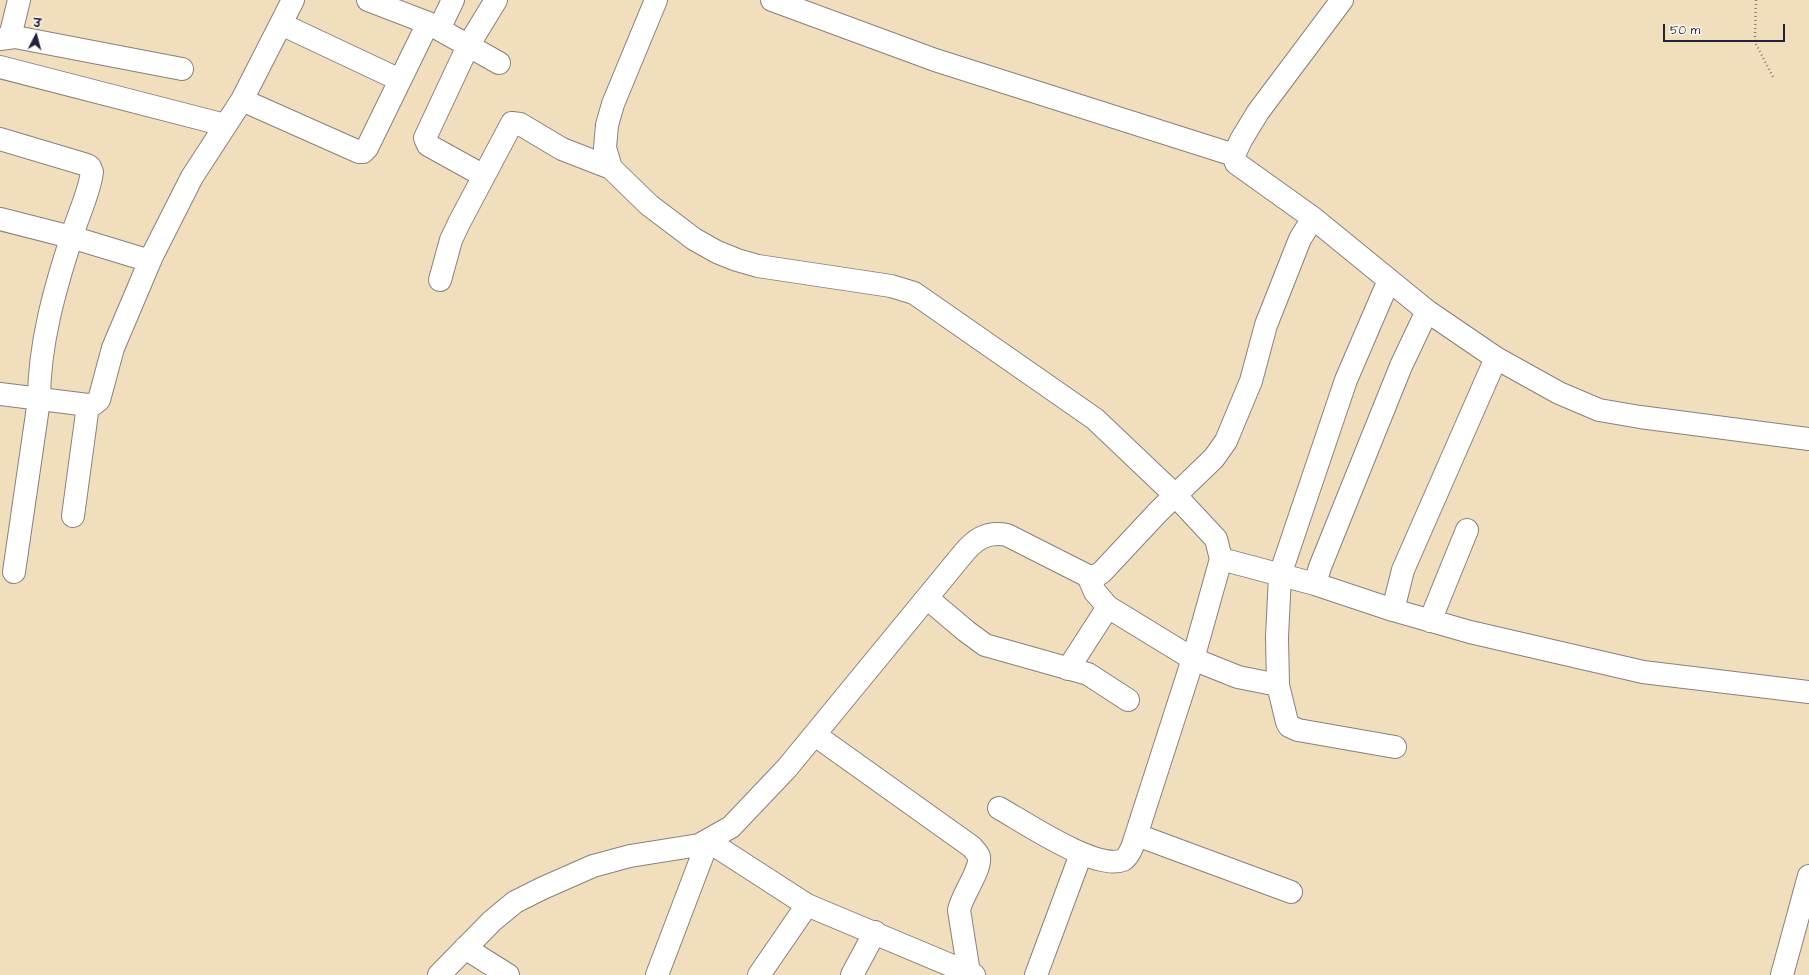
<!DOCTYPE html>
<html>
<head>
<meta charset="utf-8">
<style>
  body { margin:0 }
  #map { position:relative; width:1809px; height:975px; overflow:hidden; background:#f0debd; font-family:"Architects Daughter","Playpen Sans Deva",sans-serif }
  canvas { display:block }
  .north { position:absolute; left:16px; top:16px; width:40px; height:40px; -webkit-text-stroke:3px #fbf7ec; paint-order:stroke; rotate:6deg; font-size:11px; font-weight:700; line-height:16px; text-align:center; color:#22223b }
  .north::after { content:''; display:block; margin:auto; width:14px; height:18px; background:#22223b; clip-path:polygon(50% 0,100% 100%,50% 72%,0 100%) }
  .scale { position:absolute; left:1663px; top:24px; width:122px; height:18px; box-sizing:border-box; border:2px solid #22223b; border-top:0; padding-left:5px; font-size:12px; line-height:14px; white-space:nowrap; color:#22223b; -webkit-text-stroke:3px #fbf7ec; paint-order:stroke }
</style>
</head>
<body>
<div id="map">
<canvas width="1809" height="975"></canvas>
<div class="north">उ</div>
<div class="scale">50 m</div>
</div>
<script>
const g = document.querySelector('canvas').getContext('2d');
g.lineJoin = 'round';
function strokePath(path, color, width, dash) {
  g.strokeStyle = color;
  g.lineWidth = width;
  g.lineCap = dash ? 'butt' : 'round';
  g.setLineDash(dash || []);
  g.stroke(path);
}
const path = new Path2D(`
  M1756,0L1755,36L1756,44L1773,77`);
const minor = new Path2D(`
  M368,0L428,23L499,63
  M656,0L613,104L607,125L605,148L611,168L649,205L694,239L717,252L737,260L758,266L891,286L914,293L1095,419L1176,496L1216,539L1221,559L1193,659L1133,845C1131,850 1128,857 1123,860C1096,871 1024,822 999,808
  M772,0L935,60L1234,155
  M1342,0L1258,112L1241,140L1234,155L1236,163L1313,218L1427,311L1496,358L1559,393L1599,410L1640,417L1809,439
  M281,24L400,80
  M439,29L453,0
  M10,37L19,0
  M0,39L15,37L182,69
  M0,67L225,125
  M242,100L359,152H363L367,148L428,23
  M0,139L87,165L90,167L92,172C89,194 78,215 72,236C55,288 39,344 39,400L14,572
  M484,176L428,145L425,138L468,46L496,0
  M0,219L71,237L150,261
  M440,280L451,240L459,223L512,123L520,124L562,149L611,168
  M1389,280L1346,380L1280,575L1277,637L1278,685L1287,722L1289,726L1298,730L1395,747
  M0,394L88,405L94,404L99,400L113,348L152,256L192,177L242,100L293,0
  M73,516L88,405
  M1221,559L1315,584L1393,610L1470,632L1643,672L1809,692
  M1088,576L1095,592L1108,607L1193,659L1238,677L1278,685
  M1315,584L1320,567L1401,366L1427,311
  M927,598L966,631L985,645L1088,674L1128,700
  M1393,610L1403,570L1496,358
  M1430,621L1467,530
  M1068,669L1108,607
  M815,735L972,847C974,850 978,853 979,857C981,870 962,895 959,910L969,973
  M1137,835L1291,892
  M465,948L508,975
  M439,975L492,921L515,902L543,888L593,866L630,856L699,845L731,827L787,768L962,555C974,540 986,531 1007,535L1088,576H1096L1102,572L1159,511L1214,458L1226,441L1251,381L1266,325L1300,239L1313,218
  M657,975L708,841L807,905L974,975
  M759,975L807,905
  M852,975L875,932
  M1036,975L1081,854
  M1782,975L1809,876`);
strokePath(minor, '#89807c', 24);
strokePath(path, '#89807c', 2.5, [1, 3]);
strokePath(minor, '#fff', 22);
</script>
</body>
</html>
